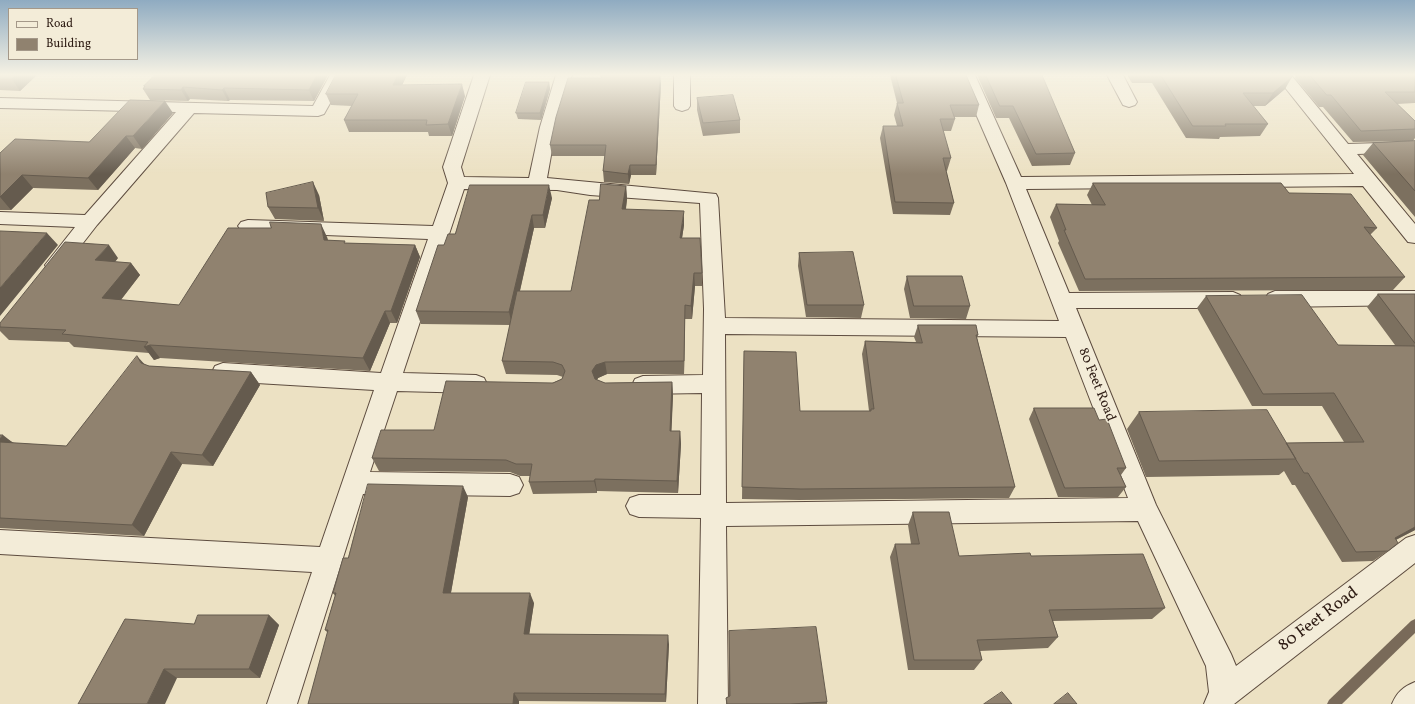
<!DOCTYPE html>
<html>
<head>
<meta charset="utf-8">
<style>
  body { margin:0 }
  #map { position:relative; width:1415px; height:704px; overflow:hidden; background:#ece1c3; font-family:Vollkorn,serif }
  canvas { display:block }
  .legend { position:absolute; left:8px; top:8px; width:130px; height:52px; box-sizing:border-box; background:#f3ecd8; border:1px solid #a49889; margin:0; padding:5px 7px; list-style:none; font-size:12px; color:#2d1b13 }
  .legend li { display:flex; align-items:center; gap:8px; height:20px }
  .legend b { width:20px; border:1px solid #a49889 }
</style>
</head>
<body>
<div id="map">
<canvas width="1415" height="704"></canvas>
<ul class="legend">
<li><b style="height:5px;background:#f3ecd8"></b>Road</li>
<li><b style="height:11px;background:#90826f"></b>Building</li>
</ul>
</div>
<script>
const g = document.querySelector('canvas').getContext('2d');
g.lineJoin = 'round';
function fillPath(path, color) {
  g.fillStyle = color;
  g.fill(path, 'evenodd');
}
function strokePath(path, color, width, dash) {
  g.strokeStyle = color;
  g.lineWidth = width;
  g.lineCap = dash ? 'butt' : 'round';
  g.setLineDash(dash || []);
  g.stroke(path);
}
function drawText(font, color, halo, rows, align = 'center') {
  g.font = font + ' Vollkorn,serif';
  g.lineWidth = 3;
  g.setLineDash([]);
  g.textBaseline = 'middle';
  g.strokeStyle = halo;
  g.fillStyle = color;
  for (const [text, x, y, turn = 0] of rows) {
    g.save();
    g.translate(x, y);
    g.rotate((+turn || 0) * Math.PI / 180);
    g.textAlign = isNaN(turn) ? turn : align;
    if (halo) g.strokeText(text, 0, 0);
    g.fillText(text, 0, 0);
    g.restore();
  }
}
const stream = new Path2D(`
  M1415,619V633L1342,704H1327L1329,700L1411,621Z`);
const minor = new Path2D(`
  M330,75H346L324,114L318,116L194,113L97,225L62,270L55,272L48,270L45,265L75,227L0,224V212L85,215L176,112L0,108V98L313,106Z
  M474,75H490L461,167L464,177L529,178L540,127L556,75H572L556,127L547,178L716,194L718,198L725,318L1059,321L1006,183L959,75H975L1021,177L1354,174L1275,75H1291L1348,144L1415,142V152L1357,154L1415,224V243L1408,242L1363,186L1026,189L1069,293L1233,292L1240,295L1243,300L1240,305L1233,308H1076L1156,505L1231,654L1236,666L1406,538L1415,535V563L1234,704H1204L1209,692L1206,666L1138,521L726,526L728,704H698L701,518L639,517L630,514L626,506L630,498L639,495H701L702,393L643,394L635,391L632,385L635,379L643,376L703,375L704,309L700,203L590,195L557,190L464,189L403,373L476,375L484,378L487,384L484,390L476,393L397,391L370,472L510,474L519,477L523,485L519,493L510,496L363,494L297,704H267L312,572L0,554V530L320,547L374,390L223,381L215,378L212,372L215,366L223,363L381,373L428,239L248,232L241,230L238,226L241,222L248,220L433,226L448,183L443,167ZM725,334L1066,337L1128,498L726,503Z
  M674,75H690V106L688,109L682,111L676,109L674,106Z
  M1107,75H1123L1137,102L1135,105L1129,107L1123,105Z
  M1275,291H1415V305L1275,307L1268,304L1265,299L1268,294Z
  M1415,682V704H1392C1397,692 1403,687 1415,682Z`);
const wall = new Path2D(`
  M0,75H37L20,91L0,90Z
  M155,75H328L314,101L230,100L228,101L190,99L188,101L150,100L143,89L144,87V86Z
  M407,75L402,85L465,96L452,136H429L428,132H349L344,120L352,106L331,105L326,94Z
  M890,75H966L979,105L976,117H954L955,119L951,131H943L951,158L947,171H946L954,203L950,215L893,214L880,138L883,126H897L894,115L897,103Z
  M977,75H1043L1042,76L1075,153L1070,165L1032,166L1009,118H996Z
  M1127,75H1291L1285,89L1265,106H1253L1268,124L1260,136L1220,137L1219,139L1186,138L1152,83H1132Z
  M1296,75H1415V103L1397,104L1415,121V138L1413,141L1353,142L1323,107H1319L1295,78Z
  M549,82L550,89L541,120L518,119L516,113Z
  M661,83L656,175H631L629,184L604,182L603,171L605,156H552L550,145Z
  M697,98L740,120V133L703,136L697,110Z
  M173,113L142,149L135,148L98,190L33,188L11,210H0V153L89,142Z
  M1415,141V217L1363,155L1373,143Z
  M1093,183L1289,193L1377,228L1370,235L1405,277L1393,290L1079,291L1058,243L1059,241L1050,217L1056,204L1092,205L1087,195Z
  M626,186L627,199L626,209L684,225L682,238L702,273V286H695L692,319H685L684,374H607L598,378L597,380L605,383L672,382L673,395L671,431H680L681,444L678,493L597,491V493L533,494L529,482L530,476H520L510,472L379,471L372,458L434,430L562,379L563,377L557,375L506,374L502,361L510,325L421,324L416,311L444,245L455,234L552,198L545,228H534L520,291H571L599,200Z
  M319,195L324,221L275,219L268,207Z
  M327,237L328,240L346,243L415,245L420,257L397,323H390L370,371L160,358L154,360L149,353L74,347L69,342L9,340L0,331V323L118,258L115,262L131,263L140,275L121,300L179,305Z
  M799,253L864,305L861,318L806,317L798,266Z
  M907,276L970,306L966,319L910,318L904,289Z
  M1378,294H1415V530L1396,540L1388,551L1373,561L1342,562L1295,485H1292L1284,471L1279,475L1146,477L1127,429L1139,412L1286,443L1344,442L1322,406H1252L1197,308L1206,296L1338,345H1395L1367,307Z
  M918,325L978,335L977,338L1015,487L1009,498L799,500L742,499L744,351L800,411H869L862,354L865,341L916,342L914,337Z
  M145,365L149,366L251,372L260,385L213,466L182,464L144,536L0,528V435L14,443L66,446Z
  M1034,408L1099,420L1126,468L1121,475L1126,487L1118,497H1058L1029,419Z
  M468,497L451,593L534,603L529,634L669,644L666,702L519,701V704H308L328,633L325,630L335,596L333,593L348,558Z
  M913,512L959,556H1031L1165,608L1152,619L1053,621L1058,637L1048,648L980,651L982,660L974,670H908L890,557L895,544H911L908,525Z
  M269,615L279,625L260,678H177L78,704Z
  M729,631L827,702V704H726V698L729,696Z`);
const shadedWall = new Path2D(`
  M16,75H37L20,91L12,79Z
  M317,75H328L314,101L309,90Z
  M398,75H407L397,96L393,85Z
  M660,75L661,83L656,175V165Z
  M1292,77L1285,89L1265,106L1273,93Z
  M549,82L550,89L541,120L540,113Z
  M462,84L465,96L452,136L448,124Z
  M183,87L190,99L188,101L181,90Z
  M224,88L230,100L228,101L222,90Z
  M165,101L173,113L142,149L133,136Z
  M126,136L135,148L98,190L88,178Z
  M630,165L631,175L629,184L628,174Z
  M22,175L33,188L11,210L0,197Z
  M313,182L319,195L324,221L318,208Z
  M549,185L552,198L545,228L543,215Z
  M626,186L627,199L624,222L622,209Z
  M684,211V225L680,251V238Z
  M532,215L534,228L512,325L509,312Z
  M321,224L327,237L330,253L324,240Z
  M47,233L58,245L0,316V288Z
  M109,245L118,258L105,273L95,260Z
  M415,245L420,257L397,323L391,311Z
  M131,263L140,275L112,311L102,298Z
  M694,273L695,286L692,319L691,306Z
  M685,305V319L684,374V361Z
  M385,311L390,323L370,371L363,358Z
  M150,345L160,358L154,360L144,347Z
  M137,356L148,368L141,363Z
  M605,362L607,374L598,378L595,384L592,371L596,365Z
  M251,372L260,385L213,466L202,455Z
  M672,382L673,395L671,444L670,431Z
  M680,431L681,444L678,493L677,481Z
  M3,435L17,446L0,444V439Z
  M171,452L182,464L144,536L132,525Z
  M595,479L597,491V493L594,481Z
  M463,486L468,497L449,603L443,593Z
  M1415,527V530L1379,548L1395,538Z
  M530,593L534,603L528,643L524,634Z
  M269,615L279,625L260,678L249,669Z
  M668,635L669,644L666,702L665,694Z
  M164,669L177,678L165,704H147Z
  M514,693L519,701V704H513Z`);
const building = new Path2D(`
  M0,75H16L12,79H0Z
  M155,75H317L309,90L224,88L222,90L183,87L181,90L143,89L145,86H144Z
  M336,75H398L393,85L462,84L448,124L426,125L427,120H344L358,94H326Z
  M601,75H660L656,165H630L628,174L603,171L606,145H550L556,117L568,78H601Z
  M896,75H966L979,105H950L955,119H940L951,158H943L954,203L895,202L883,126H903L897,103H903Z
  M986,75H1042L1075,153L1036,154L1013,106H1000Z
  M1161,75H1291L1292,77L1273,93H1243L1268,124H1225L1226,126H1193Z
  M1310,75H1415V92H1385L1415,121V129L1361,131L1331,95H1327Z
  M526,82H549L540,113H516Z
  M733,95L740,120L703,123L697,98Z
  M130,100L165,101L133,136H126L88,178L22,175L0,197V153L15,139L89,142Z
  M1415,141V191L1373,143Z
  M313,182L318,208L268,207L266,193Z
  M1093,183H1281L1289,193L1351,194L1377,228L1364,227L1405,277L1085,279L1064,230H1066L1056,204L1105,205Z
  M601,184L626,186L622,209L684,211L680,238H700L702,273H694L691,306L685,305L684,361L605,362L596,365L592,371L595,379L605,383L672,382L670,431H680L677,481L595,479L594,481L529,482L532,464H516L506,460L372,458L381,430H434L446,381L553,383L562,379L565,371L562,365L553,362L502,361L517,291H571L589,200H599Z
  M470,185H549L543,215H532L509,312L416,311L438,245H444L448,234H455Z
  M270,222L321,224L324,240L345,241L344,243L415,245L391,311H385L363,358L150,345L144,347L148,342L62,334L66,330L0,327V323L65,242L109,245L95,260L131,263L102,298L179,305L228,228H271Z
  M0,231L47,233L0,288Z
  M853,252L864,305H807L799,253Z
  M907,276H962L970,306H914Z
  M1378,294H1415V343Z
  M1302,295L1338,345L1415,346V527L1395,538L1398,543L1388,551L1356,552L1308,473H1304L1286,443L1364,442L1334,393L1263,394L1206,296Z
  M918,325H976L978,335H976L1015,487L801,489L742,487L744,351L796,352L800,411H871V409H874L865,341L922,343Z
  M137,356L141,363L149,366L251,372L202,455L171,452L132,525L0,518V442L66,446Z
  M1034,408H1094L1099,420L1107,419L1126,468H1117L1126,487L1065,488Z
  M1267,410L1296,459L1159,461L1139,412Z
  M0,435H3L0,439Z
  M368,484L463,486L443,593H530L524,634L668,635L665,694L514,693L513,704H308L328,630H325L336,593H333L343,558H348Z
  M913,512H949L959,556L1030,553L1031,556L1143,554L1165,608L1049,610L1058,637L977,640L982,660H914L895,544H919Z
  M198,615H269L249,669H164L147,704H78L125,619L194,624Z
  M816,627L827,702L790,704H727L726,698L730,696L729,631Z
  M1002,692L1012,704H984Z
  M1068,693L1077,704H1054Z`);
const streetNames = [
  ["80 Feet Road",1096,385,68]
];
const nearStreetnames = [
  ["80 Feet Road",1319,620,-37]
];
fillPath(stream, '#796a59');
strokePath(minor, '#5d4c3f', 2);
fillPath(minor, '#f3ecd8');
fillPath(wall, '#7c705f');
fillPath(shadedWall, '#655b4e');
fillPath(building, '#90826f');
strokePath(building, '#655b4e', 1);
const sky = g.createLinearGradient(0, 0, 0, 174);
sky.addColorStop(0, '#8fabc1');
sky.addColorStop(0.43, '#f6f2e4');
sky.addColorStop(1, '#f6f2e400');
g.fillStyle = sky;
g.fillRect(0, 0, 1415, 174);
drawText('14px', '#2d1b13', '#f3ecd8', streetNames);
drawText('17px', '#2d1b13', '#f3ecd8', nearStreetnames);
</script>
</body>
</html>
